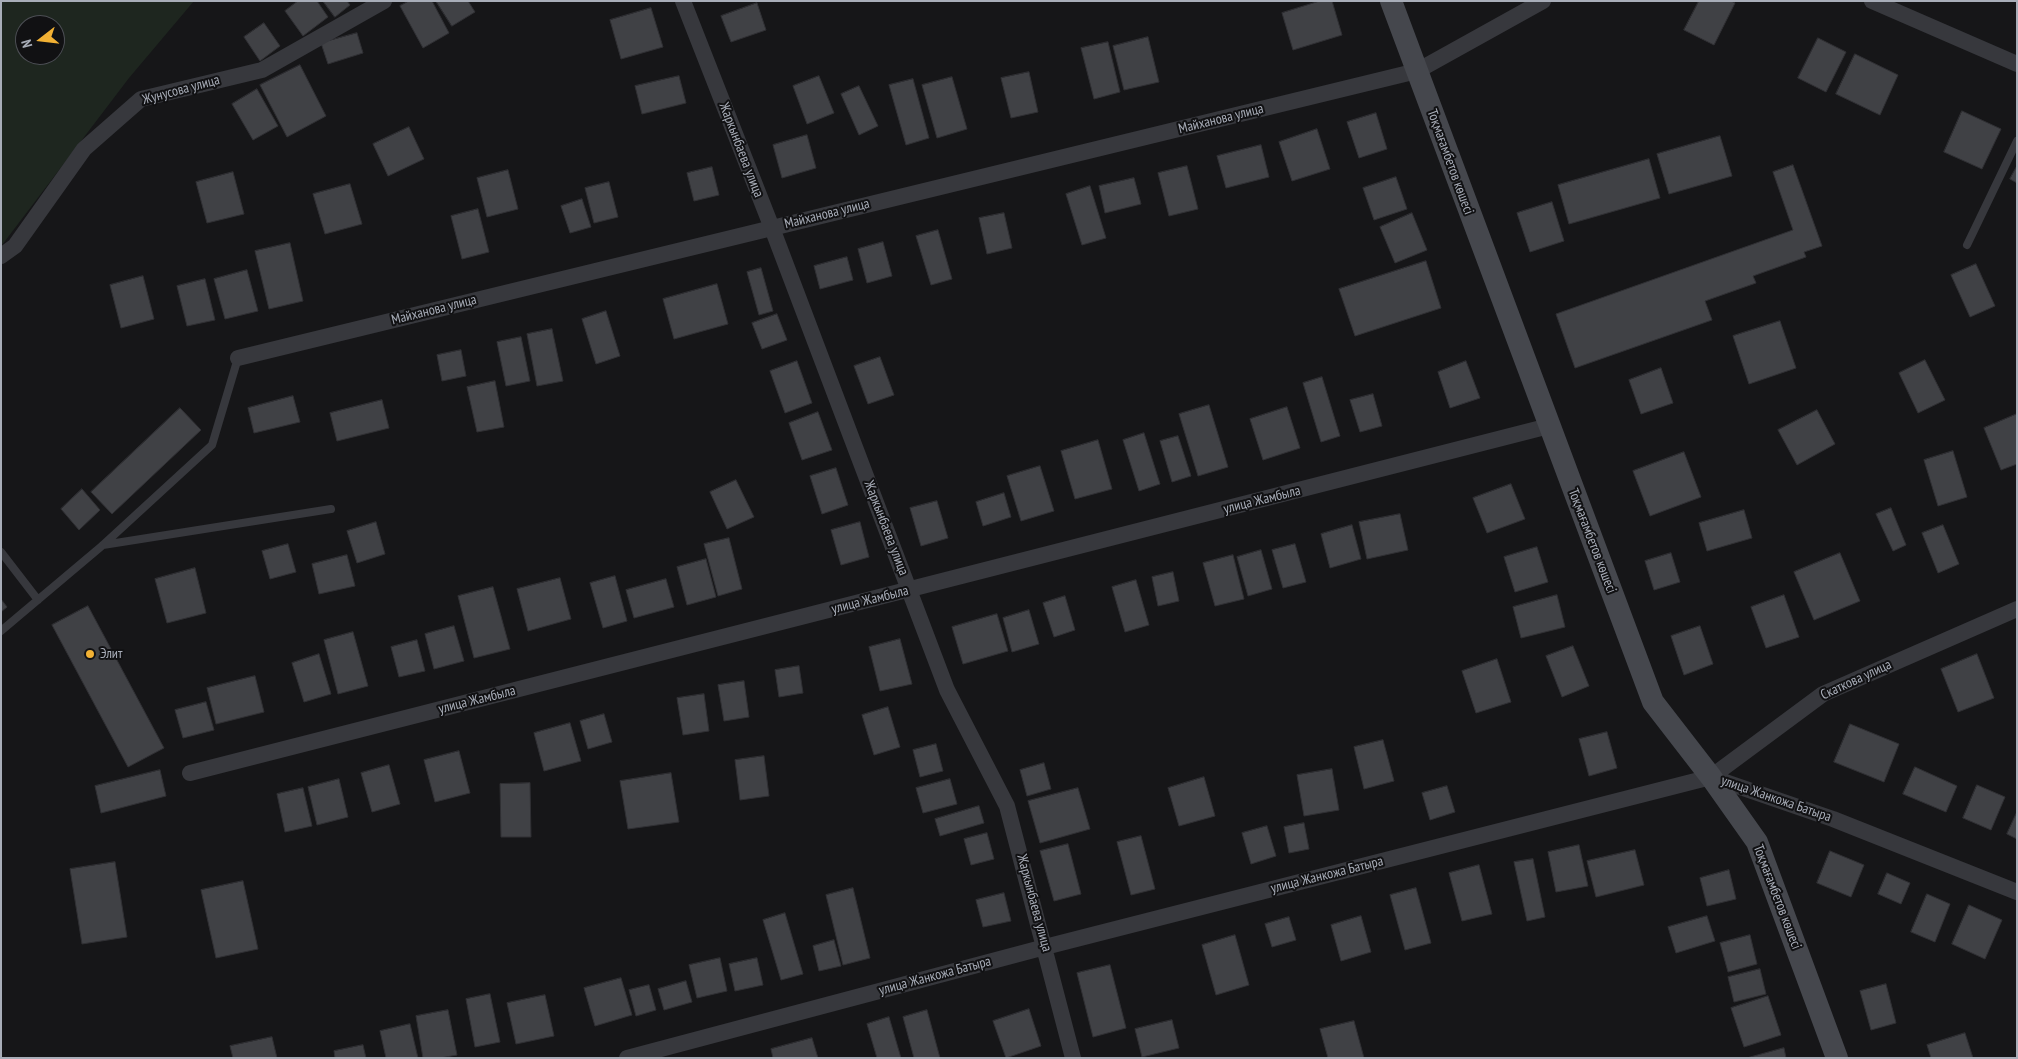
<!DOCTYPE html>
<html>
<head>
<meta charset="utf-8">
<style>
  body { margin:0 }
  #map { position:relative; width:2018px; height:1059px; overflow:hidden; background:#161618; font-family:"PT Sans Narrow",sans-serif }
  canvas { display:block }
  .frame { position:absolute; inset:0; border:2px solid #a8adb8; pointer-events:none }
  .north { position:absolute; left:15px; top:15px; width:50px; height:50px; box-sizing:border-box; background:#111113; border:1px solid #4d4f55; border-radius:50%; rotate:254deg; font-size:14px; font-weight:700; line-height:20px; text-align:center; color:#a8adb8 }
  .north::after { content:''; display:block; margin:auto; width:18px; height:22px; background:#f2b134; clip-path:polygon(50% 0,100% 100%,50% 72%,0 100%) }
</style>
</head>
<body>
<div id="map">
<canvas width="2018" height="1059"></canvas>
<div class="frame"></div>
<div class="north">N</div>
</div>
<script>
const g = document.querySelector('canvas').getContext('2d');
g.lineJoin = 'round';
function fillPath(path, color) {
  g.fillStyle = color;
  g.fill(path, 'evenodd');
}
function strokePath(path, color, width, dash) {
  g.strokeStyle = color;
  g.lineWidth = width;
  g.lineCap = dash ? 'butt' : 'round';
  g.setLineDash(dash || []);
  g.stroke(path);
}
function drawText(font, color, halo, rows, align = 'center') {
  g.font = font + ' "PT Sans Narrow",sans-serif';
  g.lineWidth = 4;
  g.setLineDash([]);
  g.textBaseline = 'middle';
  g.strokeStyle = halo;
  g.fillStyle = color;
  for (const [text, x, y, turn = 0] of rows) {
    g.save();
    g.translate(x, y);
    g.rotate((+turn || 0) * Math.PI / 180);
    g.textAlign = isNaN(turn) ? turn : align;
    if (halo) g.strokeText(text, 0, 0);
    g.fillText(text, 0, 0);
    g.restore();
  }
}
const green = new Path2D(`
  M1,1H194L129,78L2,245ZM25,25H55V55H25Z`);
const building = new Path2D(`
  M298,1H317L328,17L303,36L285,11Z
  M323,1H347L350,5L335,17Z
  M409,1H432L449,33L423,48L400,6Z
  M436,1H468L475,12L452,26Z
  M1320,1H1332L1342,35L1293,50L1282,13Z
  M1699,1H1731L1735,3L1714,45L1684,30Z
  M757,3L766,30L731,42L721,16Z
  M651,8L663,47L621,59L610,20Z
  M264,23L280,46L260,61L244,37Z
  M357,33L363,53L328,64L321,43Z
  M1148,37L1159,82L1124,90L1113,46Z
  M1818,38L1846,52L1826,92L1798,78Z
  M1108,42L1120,92L1094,99L1081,48Z
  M1855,54L1898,75L1880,115L1836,94Z
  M300,65L326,116L287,137L260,85Z
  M1029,72L1038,112L1011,118L1001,78Z
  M679,76L686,103L642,114L635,86Z
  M819,76L834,113L807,124L793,86Z
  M952,77L967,129L937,138L922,85Z
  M913,79L929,138L906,145L889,85Z
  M859,86L878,126L859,135L841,94Z
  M257,89L278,126L253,140L232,104Z
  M1962,111L2001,129L1982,169L1944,152Z
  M1376,113L1387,149L1359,158L1347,122Z
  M409,127L424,159L388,176L373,144Z
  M1317,129L1330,169L1292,181L1279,142Z
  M807,135L816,168L782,178L773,145Z
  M1720,136L1732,176L1669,194L1657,154Z
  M1261,145L1269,177L1226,188L1217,156Z
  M1649,159L1660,198L1569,224L1558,185Z
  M1793,165L1822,246L1804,252L1806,257L1753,276L1756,283L1705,301L1712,320L1575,368L1556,314L1793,230L1773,172Z
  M1187,166L1198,209L1169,216L1158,173Z
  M2017,166V183L2010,179Z
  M712,167L719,195L694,201L687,173Z
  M508,170L518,209L487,217L477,178Z
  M233,172L244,214L207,223L196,182Z
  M1396,177L1407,209L1374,220L1363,188Z
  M1134,178L1141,204L1105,213L1099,186Z
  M609,182L618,217L594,223L585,188Z
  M350,184L362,224L325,234L313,194Z
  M1090,186L1106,238L1082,245L1066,194Z
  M582,199L591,227L570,233L561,206Z
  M1552,202L1564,241L1530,252L1517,213Z
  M478,209L489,252L462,259L451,216Z
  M1004,213L1012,248L987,254L979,218Z
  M1412,213L1427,250L1395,263L1380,227Z
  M938,230L952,279L931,285L916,236Z
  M883,242L892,276L867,283L858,249Z
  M290,243L303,301L269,309L255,251Z
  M847,257L853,280L820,289L814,266Z
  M1426,261L1441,308L1355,336L1339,289Z
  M1976,264L1995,306L1970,317L1951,275Z
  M761,268L773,311L759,315L747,272Z
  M247,270L258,311L225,319L214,279Z
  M143,276L154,319L121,328L110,285Z
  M205,279L215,320L187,326L177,286Z
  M717,284L728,324L674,339L663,299Z
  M606,311L620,356L596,364L582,319Z
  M777,314L787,340L762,349L752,323Z
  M1780,321L1796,368L1749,384L1733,336Z
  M552,329L563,381L537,386L527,334Z
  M521,337L530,381L506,386L497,342Z
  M461,350L466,376L442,381L437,355Z
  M880,357L894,395L868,404L854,366Z
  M1925,360L1945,400L1918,413L1899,373Z
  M797,361L812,403L785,413L770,371Z
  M1466,361L1480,398L1450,408L1438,372Z
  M1661,368L1673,403L1641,414L1629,380Z
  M1322,377L1340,436L1321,442L1303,383Z
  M495,381L504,427L477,432L467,387Z
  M1373,394L1382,426L1360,432L1350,400Z
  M293,396L300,422L254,433L248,408Z
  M382,400L389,428L337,441L330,413Z
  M1209,405L1228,467L1198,476L1179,414Z
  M1287,407L1300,448L1263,460L1250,419Z
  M180,408L201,430L112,514L91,492Z
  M1817,410L1835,444L1797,465L1778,430Z
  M818,412L832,450L802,460L789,423Z
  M2017,414V464L2001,470L1984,428Z
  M1144,433L1160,484L1139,491L1123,440Z
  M1178,436L1191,476L1172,482L1160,441Z
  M1098,440L1112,489L1075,499L1061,451Z
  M1953,451L1967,497L1938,506L1924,460Z
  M1684,452L1701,497L1650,516L1633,471Z
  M1040,466L1054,511L1021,521L1007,476Z
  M836,468L848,505L822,514L810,476Z
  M736,480L754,517L727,529L710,492Z
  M1511,484L1525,519L1487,533L1473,498Z
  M82,489L100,510L79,530L61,509Z
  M1004,493L1011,517L983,526L976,502Z
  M937,501L948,538L921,546L910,508Z
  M1891,508L1906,545L1893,551L1876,514Z
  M1744,510L1752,538L1707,551L1699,523Z
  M1400,514L1408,550L1367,559L1359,522Z
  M376,522L385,554L357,563L347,531Z
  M860,522L869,557L841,565L831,530Z
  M1352,525L1361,559L1330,568L1321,534Z
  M1943,525L1959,564L1938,573L1922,533Z
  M729,538L742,589L718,596L704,544Z
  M288,544L296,572L270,579L262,551Z
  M1295,544L1306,582L1283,588L1272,550Z
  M1537,547L1548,582L1515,592L1504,557Z
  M1261,550L1272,589L1248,596L1237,557Z
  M1671,553L1680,582L1654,590L1645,561Z
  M1840,553L1860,601L1814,620L1794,572Z
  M347,555L355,586L319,594L312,564Z
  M1233,555L1244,599L1215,606L1203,563Z
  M706,559L716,597L687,605L677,567Z
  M195,568L206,613L167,623L155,579Z
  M1173,572L1179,601L1158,606L1152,577Z
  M615,576L627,621L603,628L590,583Z
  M560,578L571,619L528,631L517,589Z
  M666,579L674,607L634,618L626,590Z
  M1136,580L1149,625L1125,632L1112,587Z
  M493,587L510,649L474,658L458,596Z
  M1557,595L1565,627L1521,638L1513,607Z
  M1784,595L1799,637L1766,648L1751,607Z
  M1065,596L1075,630L1054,637L1043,603Z
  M1,599L7,607L1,612Z
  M88,606L164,748L128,767L52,625Z
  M1029,610L1039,644L1012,652L1003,618Z
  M997,614L1008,651L963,664L952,627Z
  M454,626L464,661L434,669L425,634Z
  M1700,626L1713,664L1684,675L1671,636Z
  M353,632L368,686L338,694L324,640Z
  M900,639L912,684L880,691L869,647Z
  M417,640L425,671L399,677L391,647Z
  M1573,646L1589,686L1562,697L1546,656Z
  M319,654L331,694L304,702L292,663Z
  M1977,654L1994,698L1958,712L1941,669Z
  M1497,659L1511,702L1476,713L1462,671Z
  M799,666L803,693L779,697L775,670Z
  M255,676L264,712L216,724L207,688Z
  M744,681L749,717L724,721L718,685Z
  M704,694L709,731L683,735L677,698Z
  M206,702L214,730L183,738L175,710Z
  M888,707L900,747L874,755L862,715Z
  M604,714L612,742L588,749L580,721Z
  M570,723L581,761L544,771L534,733Z
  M1850,724L1899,744L1884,782L1834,762Z
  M1607,732L1617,768L1589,776L1579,739Z
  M1383,740L1394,781L1364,789L1354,747Z
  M936,744L943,771L920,777L913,750Z
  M459,751L470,793L435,802L424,760Z
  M764,756L769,796L740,800L735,760Z
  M1044,763L1051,789L1027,796L1020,770Z
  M389,765L400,804L372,812L361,773Z
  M1915,767L1957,786L1946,812L1903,794Z
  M1332,769L1339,810L1304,816L1297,775Z
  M160,770L166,796L101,813L95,786Z
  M671,773L679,822L628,829L620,781Z
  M1204,777L1215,816L1179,826L1168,788Z
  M339,779L348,817L317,825L308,787Z
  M950,779L957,804L923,813L916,788Z
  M530,783L531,837H501L500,784Z
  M1977,785L2005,797L1991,830L1963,818Z
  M1447,786L1455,812L1430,820L1422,793Z
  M303,788L312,826L285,832L277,794Z
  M1078,788L1090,829L1040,843L1028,801Z
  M979,806L984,823L940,836L935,819Z
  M2017,812V839L2007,834Z
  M1304,823L1309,849L1289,853L1284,827Z
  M1267,826L1276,856L1251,864L1242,833Z
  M987,833L994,859L971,865L964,839Z
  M1141,836L1155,889L1131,895L1117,842Z
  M1068,844L1081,894L1054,901L1040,851Z
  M1579,845L1588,886L1556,892L1548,852Z
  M1635,850L1644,885L1596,897L1587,861Z
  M1830,851L1864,865L1851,897L1817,883Z
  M1533,859L1545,917L1527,921L1514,862Z
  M115,862L127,937L82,944L70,869Z
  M1479,865L1492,914L1462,921L1449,873Z
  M1729,870L1736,899L1707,906L1700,878Z
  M1887,873L1910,883L1901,904L1878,894Z
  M243,881L258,949L216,958L201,890Z
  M853,888L870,958L843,965L826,895Z
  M1416,888L1431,943L1405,950L1390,895Z
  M1004,893L1011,921L983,927L976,900Z
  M1927,894L1950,904L1935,942L1911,932Z
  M1969,905L2002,920L1985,959L1952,944Z
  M785,913L803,974L781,980L763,920Z
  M1361,916L1371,952L1341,961L1331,925Z
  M1707,916L1715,941L1676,953L1668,927Z
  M1289,917L1296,940L1272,947L1265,924Z
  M1235,935L1249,985L1216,995L1202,945Z
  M1750,935L1757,964L1728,972L1720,943Z
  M834,940L841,966L819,971L813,946Z
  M720,958L727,991L697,998L689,965Z
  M757,958L763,985L735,991L729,964Z
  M1110,965L1126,1028L1093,1037L1077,973Z
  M1760,969L1766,994L1734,1002L1728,977Z
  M621,978L632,1015L595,1026L584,988Z
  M686,981L692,1002L664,1010L658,989Z
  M1886,984L1896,1023L1871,1030L1860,991Z
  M649,985L656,1010L636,1016L629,990Z
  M490,994L500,1042L475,1047L466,999Z
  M545,995L554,1036L516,1044L507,1003Z
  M1768,996L1781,1035L1744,1047L1731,1008Z
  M1029,1009L1041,1046L1006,1058L993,1021Z
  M448,1010L457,1055L440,1058H423L416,1016Z
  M927,1010L940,1058H914L903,1017Z
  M889,1017L901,1058H877L867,1024Z
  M1172,1020L1179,1048L1142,1057L1135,1029Z
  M1354,1021L1364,1058H1328L1320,1029Z
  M410,1024L418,1058H386L380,1031Z
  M1965,1033L1973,1058H1931L1927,1045Z
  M272,1037L277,1058H233L230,1046Z
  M812,1038L818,1058H773L771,1049Z
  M363,1045L366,1058H335L334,1051Z
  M1784,1048L1786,1058H1747Z`);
const lane = new Path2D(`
  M1967,245L2017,141
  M103,545L331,509
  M1,552L38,600
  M1,631L103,545L212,445L238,358`);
const street = new Path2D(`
  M683,1L772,228L947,690L1007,806L1073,1058
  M1872,1L2017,64
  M1,256L15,246L84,149L141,99L262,70L384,1
  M238,358L1417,71L1543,1
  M190,773L1549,426
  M1711,777L1823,694L2017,609
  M627,1058L1045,947L1711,777L1833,819L2017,892`);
const secondary = new Path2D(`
  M1391,1L1653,702L1711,777L1757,842L1837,1058`);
const markers = [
  [90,654,5,"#f2b134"]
];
const streetNames = [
  ["Жунусова улица",181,90,-15],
  ["Майханова улица",1221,119,-14],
  ["Жаркынбаева улица",741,150,69],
  ["Тоқмағамбетов көшесі",1450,162,70],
  ["Майханова улица",827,214,-14],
  ["Майханова улица",434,310,-14],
  ["улица Жамбыла",1262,500,-14],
  ["Жаркынбаева улица",886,528,69],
  ["Тоқмағамбетов көшесі",1592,541,69],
  ["улица Жамбыла",870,600,-14],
  ["Скаткова улица",1856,680,-25],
  ["улица Жамбыла",477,700,-14],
  ["улица Жанкожа Батыра",1776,799,19],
  ["улица Жанкожа Батыра",1327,875,-14],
  ["Тоқмағамбетов көшесі",1777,897,69],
  ["Жаркынбаева улица",1034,903,75],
  ["улица Жанкожа Батыра",935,976,-15]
];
const poiNames = [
  ["Элит",100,654]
];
fillPath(green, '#1e261f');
fillPath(building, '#404145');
strokePath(building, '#303034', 1);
strokePath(lane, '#37383d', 8);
strokePath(street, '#37383d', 16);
strokePath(secondary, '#45474d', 22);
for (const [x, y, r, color] of markers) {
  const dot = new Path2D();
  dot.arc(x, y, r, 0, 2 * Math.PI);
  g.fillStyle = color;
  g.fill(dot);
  strokePath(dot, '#111113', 2);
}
drawText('14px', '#a8adb8', '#111113', streetNames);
drawText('14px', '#a8adb8', '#111113', poiNames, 'left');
</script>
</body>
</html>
